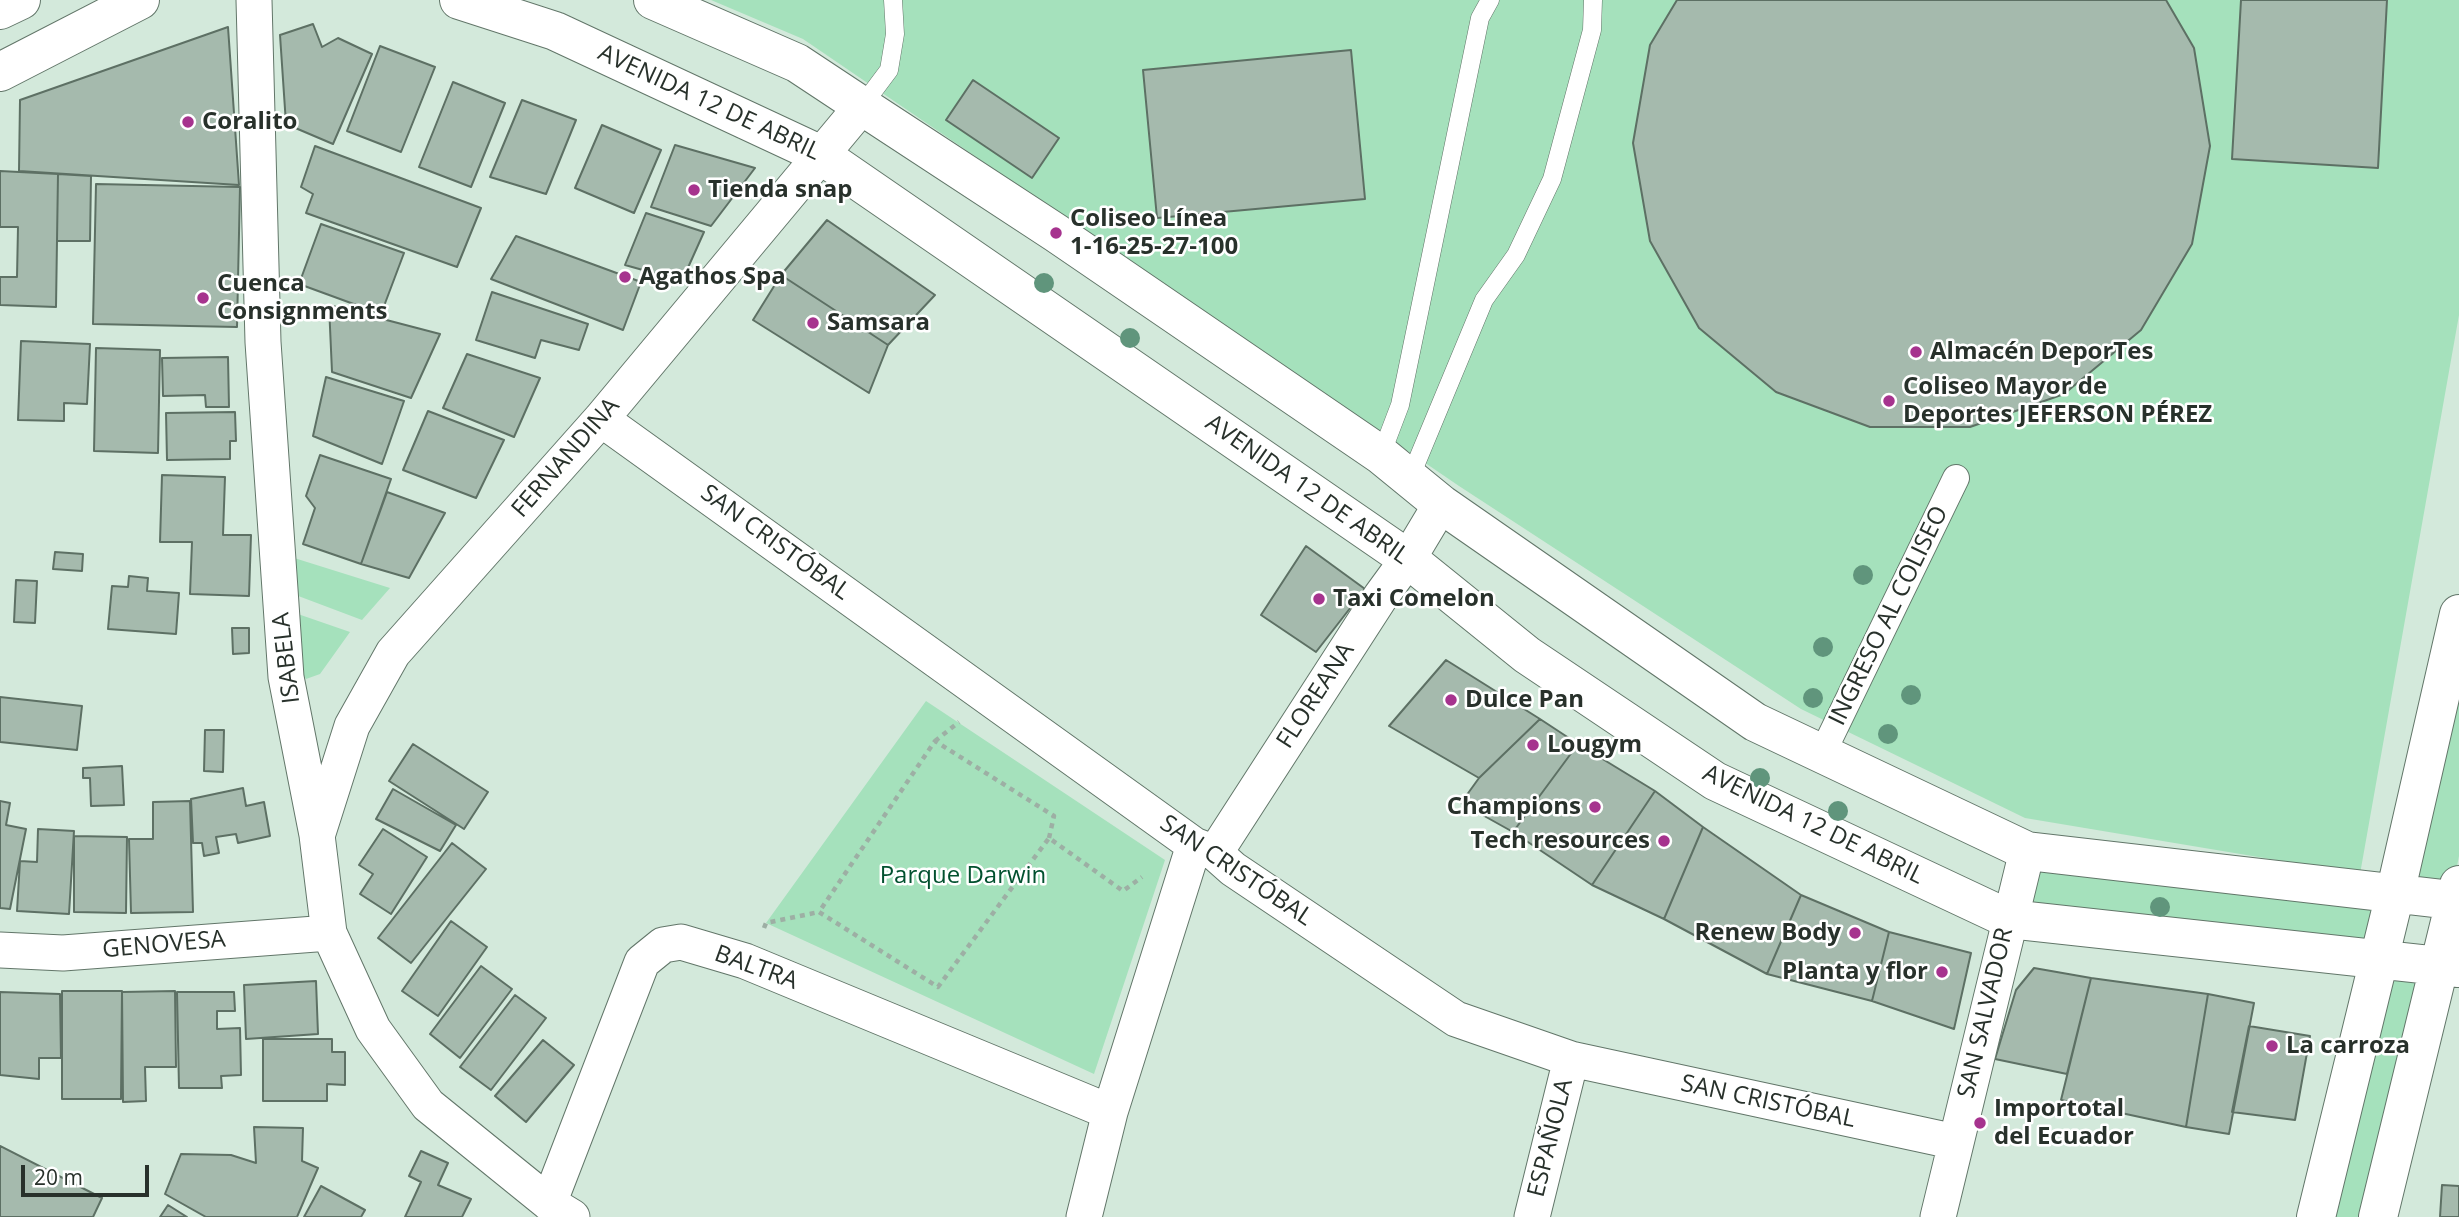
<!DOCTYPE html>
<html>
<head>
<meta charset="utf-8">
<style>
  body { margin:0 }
  #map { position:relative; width:2459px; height:1217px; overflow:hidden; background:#d3e9db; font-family:"Open Sans",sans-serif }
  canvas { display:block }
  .scale { position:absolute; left:21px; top:1165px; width:128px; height:32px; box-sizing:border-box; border:4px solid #28312b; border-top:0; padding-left:9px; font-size:21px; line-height:24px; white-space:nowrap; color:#28312b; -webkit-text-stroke:5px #fff; paint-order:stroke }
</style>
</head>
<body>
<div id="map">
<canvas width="2459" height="1217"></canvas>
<div class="scale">20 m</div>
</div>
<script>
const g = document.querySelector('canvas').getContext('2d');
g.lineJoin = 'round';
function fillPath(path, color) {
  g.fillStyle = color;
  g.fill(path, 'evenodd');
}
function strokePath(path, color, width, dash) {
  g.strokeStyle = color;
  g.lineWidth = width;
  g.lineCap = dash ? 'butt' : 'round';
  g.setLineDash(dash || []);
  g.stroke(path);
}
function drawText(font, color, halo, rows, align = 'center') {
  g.font = font + ' "Open Sans",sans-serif';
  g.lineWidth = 5;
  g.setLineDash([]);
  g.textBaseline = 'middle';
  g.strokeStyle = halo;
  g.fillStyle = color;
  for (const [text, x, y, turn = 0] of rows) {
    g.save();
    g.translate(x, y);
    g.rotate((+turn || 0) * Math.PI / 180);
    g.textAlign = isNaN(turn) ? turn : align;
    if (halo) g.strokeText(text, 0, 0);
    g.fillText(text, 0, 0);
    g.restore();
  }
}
const green = new Path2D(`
  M711,0H2459V315L2360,874L2025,818L1801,709L1459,486L803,39Z
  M291,557L390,588L362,620L293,594Z
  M295,613L350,632L320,674L306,679L294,660Z
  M2459,646V856L2452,891L2404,888Z
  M926,701L1165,860L1094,1074L766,923Z
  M2028,855L2391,898L2374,956L2014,916Z
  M2384,967L2431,972L2370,1217H2323Z`);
const building = new Path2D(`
  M1677,0H2166L2194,48L2210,146L2192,244L2141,330L2064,394L1970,427H1870L1776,392L1699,328L1650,241L1633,143L1650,45Z
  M2241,0H2387L2378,168L2232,159Z
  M313,24L322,47L338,38L372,54L333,144L286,124L280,35Z
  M228,27L239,185L19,171L20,100Z
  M380,46L435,67L401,152L347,131Z
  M1351,50L1365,199L1157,218L1143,70Z
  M973,80L1059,138L1032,178L946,120Z
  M453,82L505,103L471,187L419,167Z
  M522,100L576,120L546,194L490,177Z
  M602,125L661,150L634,213L575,188Z
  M675,145L755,168L711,226L651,207Z
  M315,146L481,208L457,267L306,213L313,194L301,187Z
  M0,171L58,174L56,307L0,305V277H17L18,227H0Z
  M58,174L91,176L90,241H57Z
  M96,184L240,187L237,327L93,324Z
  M646,213L704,232L682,281L625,265Z
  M827,220L935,295L888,345L781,275Z
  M321,224L404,253L381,314L299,284Z
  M516,236L641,282L623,330L491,279Z
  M781,275L888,345L869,393L753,320Z
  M492,292L588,324L579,350L541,340L535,358L476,340Z
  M329,305L440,334L411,398L332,372Z
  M21,341L90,344L87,404L64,403V421L18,420Z
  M96,348L160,350L158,453L94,451Z
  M467,354L540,378L514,437L443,408Z
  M228,357L229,407H206L205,395L163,396L162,358Z
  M326,377L404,401L382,464L313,436Z
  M428,411L504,440L476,498L403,470Z
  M235,412L236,441H230V459L167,460L166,413Z
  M320,455L391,479L361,564L303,544L315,508L306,496Z
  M162,475L225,477L223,535H251L249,596L190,594L192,542H160Z
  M387,492L445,513L409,578L361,564Z
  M1306,546L1365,589L1316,652L1261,615Z
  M55,552L83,554L82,571L53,569Z
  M129,576L148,578L147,591L179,593L176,634L108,629L112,586L128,587Z
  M16,580L37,581L35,623L14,622Z
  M232,628H249V653L233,654Z
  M1446,660L1540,719L1479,778L1389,726Z
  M0,697L82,706L77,750L0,742Z
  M1540,719L1578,744L1513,832L1461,803L1479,778Z
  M205,730H224L223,772L204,771Z
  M413,744L488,792L464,829L389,781Z
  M1578,744L1655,791L1592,885L1513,832Z
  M122,766L124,805L91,806L90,778H83V768Z
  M243,788L246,806L264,802L270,836L238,843L236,834L216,837L219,853L204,856L202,843H193L191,799Z
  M393,789L456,825L440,851L376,819Z
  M1655,791L1703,827L1664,919L1592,885Z
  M0,801L10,803L6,825L26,829L10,909L0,908Z
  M190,801L193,912L131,913L129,839H153V802Z
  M1703,827L1801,895L1767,974L1664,919Z
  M38,829L74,831L69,914L17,911L20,861L37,862Z
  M383,829L427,857L391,914L360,894L373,874L359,865Z
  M74,836L127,837L126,913L74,912Z
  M452,843L486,869L411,963L378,938Z
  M1801,895L1889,932L1872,1001L1767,974Z
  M451,921L487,947L438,1016L402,991Z
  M1889,932L1971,953L1954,1029L1872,1001Z
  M481,966L512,989L460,1058L430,1034Z
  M2034,968L2091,978L2067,1074L1995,1059L2016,990Z
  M2091,978L2208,994L2186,1127L2061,1100Z
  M316,981L318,1034L246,1039L244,985Z
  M62,991H122L121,1099H62Z
  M175,991L176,1067H145L146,1101L123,1102L122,992Z
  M0,992L60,994L61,1058H39V1079L0,1075Z
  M177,992H234L235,1011H217V1029L240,1028L241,1075L221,1076L222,1088H179Z
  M2208,994L2254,1003L2229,1134L2186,1127Z
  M515,995L546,1018L491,1090L460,1067Z
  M2249,1026L2310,1036L2295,1120L2232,1112Z
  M263,1039H332V1052H345V1085L327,1084V1101H263Z
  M543,1040L574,1065L526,1122L495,1096Z
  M254,1127L303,1128L302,1161L318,1168L297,1217H206L165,1194L181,1154L231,1155L256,1163Z
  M0,1146L102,1198L93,1217H0Z
  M421,1151L448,1163L438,1185L471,1199L462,1217H405L421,1182L409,1176Z
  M2442,1185L2459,1186V1217H2440Z
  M321,1186L365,1210L361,1217H304Z
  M168,1205L187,1217H160Z`);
const path = new Path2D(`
  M935,741L959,722
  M1049,838L1054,816L935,741L819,912L938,987L1049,838L1123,891L1142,877
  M764,928L766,923L819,912`);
const service = new Path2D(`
  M862,106L889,70L895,34L893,0
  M1381,455L1400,405L1480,18L1490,0
  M1410,478L1484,300L1516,255L1552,179L1592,30L1593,0`);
const pedestrian = new Path2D(`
  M1822,754L1956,478`);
const minor = new Path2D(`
  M254,0L263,342L286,677L317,835L329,933L373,1029L428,1105L549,1203L572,1217
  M601,419L1194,845L1215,853L1233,869L1456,1019L1571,1059L1956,1142
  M318,833L352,726L393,653L601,419L862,106
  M1215,853L1381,596L1408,559L1441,504
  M0,950L63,953L329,933
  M549,1203L642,962L663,945L681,942L745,961L1110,1112
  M1084,1217L1110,1112L1194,845
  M1532,1217L1571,1059
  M1938,1217L2027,851`);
const secondary = new Path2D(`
  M459,0L555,31L821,155L1408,559L1527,655L1715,781L2009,919L2459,968
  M653,0L797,63L862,106L1056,233L1381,455L1441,504L1755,722L2027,851L2459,901
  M0,10L21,0
  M0,72L140,0
  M2316,1217L2395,894L2459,614
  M2378,1217L2459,885`);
const trees = [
  [1044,283],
  [1130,338],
  [1863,575],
  [1823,647],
  [1911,695],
  [1813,698],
  [1888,734],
  [1760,778],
  [1838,811],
  [2160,907]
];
const markers = [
  [188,122,7,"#a6338e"],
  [694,190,7,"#a6338e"],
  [1056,233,7,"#a6338e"],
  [625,277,7,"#a6338e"],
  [203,298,7,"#a6338e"],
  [813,323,7,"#a6338e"],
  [1916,352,7,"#a6338e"],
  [1889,401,7,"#a6338e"],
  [1319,599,7,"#a6338e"],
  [1451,700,7,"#a6338e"],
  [1533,745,7,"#a6338e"],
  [1595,807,7,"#a6338e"],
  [1664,841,7,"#a6338e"],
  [1855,933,7,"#a6338e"],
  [1942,972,7,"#a6338e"],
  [2272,1046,7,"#a6338e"],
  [1980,1123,7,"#a6338e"]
];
const streetNames = [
  ["AVENIDA 12 DE ABRIL",709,103,25],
  ["FERNANDINA",566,458,-49],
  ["AVENIDA 12 DE ABRIL",1307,490,35],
  ["SAN CRISTÓBAL",775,543,36],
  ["INGRESO AL COLISEO",1889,616,-64],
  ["ISABELA",287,658,-97],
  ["FLOREANA",1316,696,-57],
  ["AVENIDA 12 DE ABRIL",1813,825,26],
  ["SAN CRISTÓBAL",1236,871,34],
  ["GENOVESA",164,945,-5],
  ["BALTRA",756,968,20],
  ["SAN SALVADOR",1986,1013,-77],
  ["SAN CRISTÓBAL",1768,1102,12],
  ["ESPAÑOLA",1551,1138,-76]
];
const poiNames = [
  ["Coralito",202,122],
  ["Tienda snap",708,190],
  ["Coliseo Línea",1070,219],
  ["1-16-25-27-100",1070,247],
  ["Agathos Spa",639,277],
  ["Cuenca",217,284],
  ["Consignments",217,312],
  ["Samsara",827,323],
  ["Almacén DeporTes",1930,352],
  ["Coliseo Mayor de",1903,387],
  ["Deportes JEFERSON PÉREZ",1903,415],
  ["Taxi Comelon",1333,599],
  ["Dulce Pan",1465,700],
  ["Lougym",1547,745],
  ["Champions",1581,807,"right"],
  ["Tech resources",1650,841,"right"],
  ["Renew Body",1841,933,"right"],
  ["Planta y flor",1928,972,"right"],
  ["La carroza",2286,1046],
  ["Importotal",1994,1109],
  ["del Ecuador",1994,1137]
];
const parkNames = [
  ["Parque Darwin",963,876]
];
fillPath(green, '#a5e1bc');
fillPath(building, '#a5baad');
strokePath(building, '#5d7064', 2);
strokePath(service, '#627669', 19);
strokePath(pedestrian, '#627669', 28);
strokePath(minor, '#627669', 37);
strokePath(secondary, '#627669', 40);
strokePath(path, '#9dafa4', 4.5, [5, 5]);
strokePath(service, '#fff', 18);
strokePath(pedestrian, '#fff', 26);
strokePath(minor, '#fff', 35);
strokePath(secondary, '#fff', 38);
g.fillStyle = '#60957c';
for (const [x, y] of trees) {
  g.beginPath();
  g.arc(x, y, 10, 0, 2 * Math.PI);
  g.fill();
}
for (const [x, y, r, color] of markers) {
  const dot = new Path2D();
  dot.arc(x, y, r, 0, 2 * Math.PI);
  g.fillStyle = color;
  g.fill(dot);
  strokePath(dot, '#fff', 2.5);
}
drawText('24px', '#28312b', '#fff', streetNames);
drawText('bold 24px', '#28312b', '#fff', poiNames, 'left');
drawText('24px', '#02512f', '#fff', parkNames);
</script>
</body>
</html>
